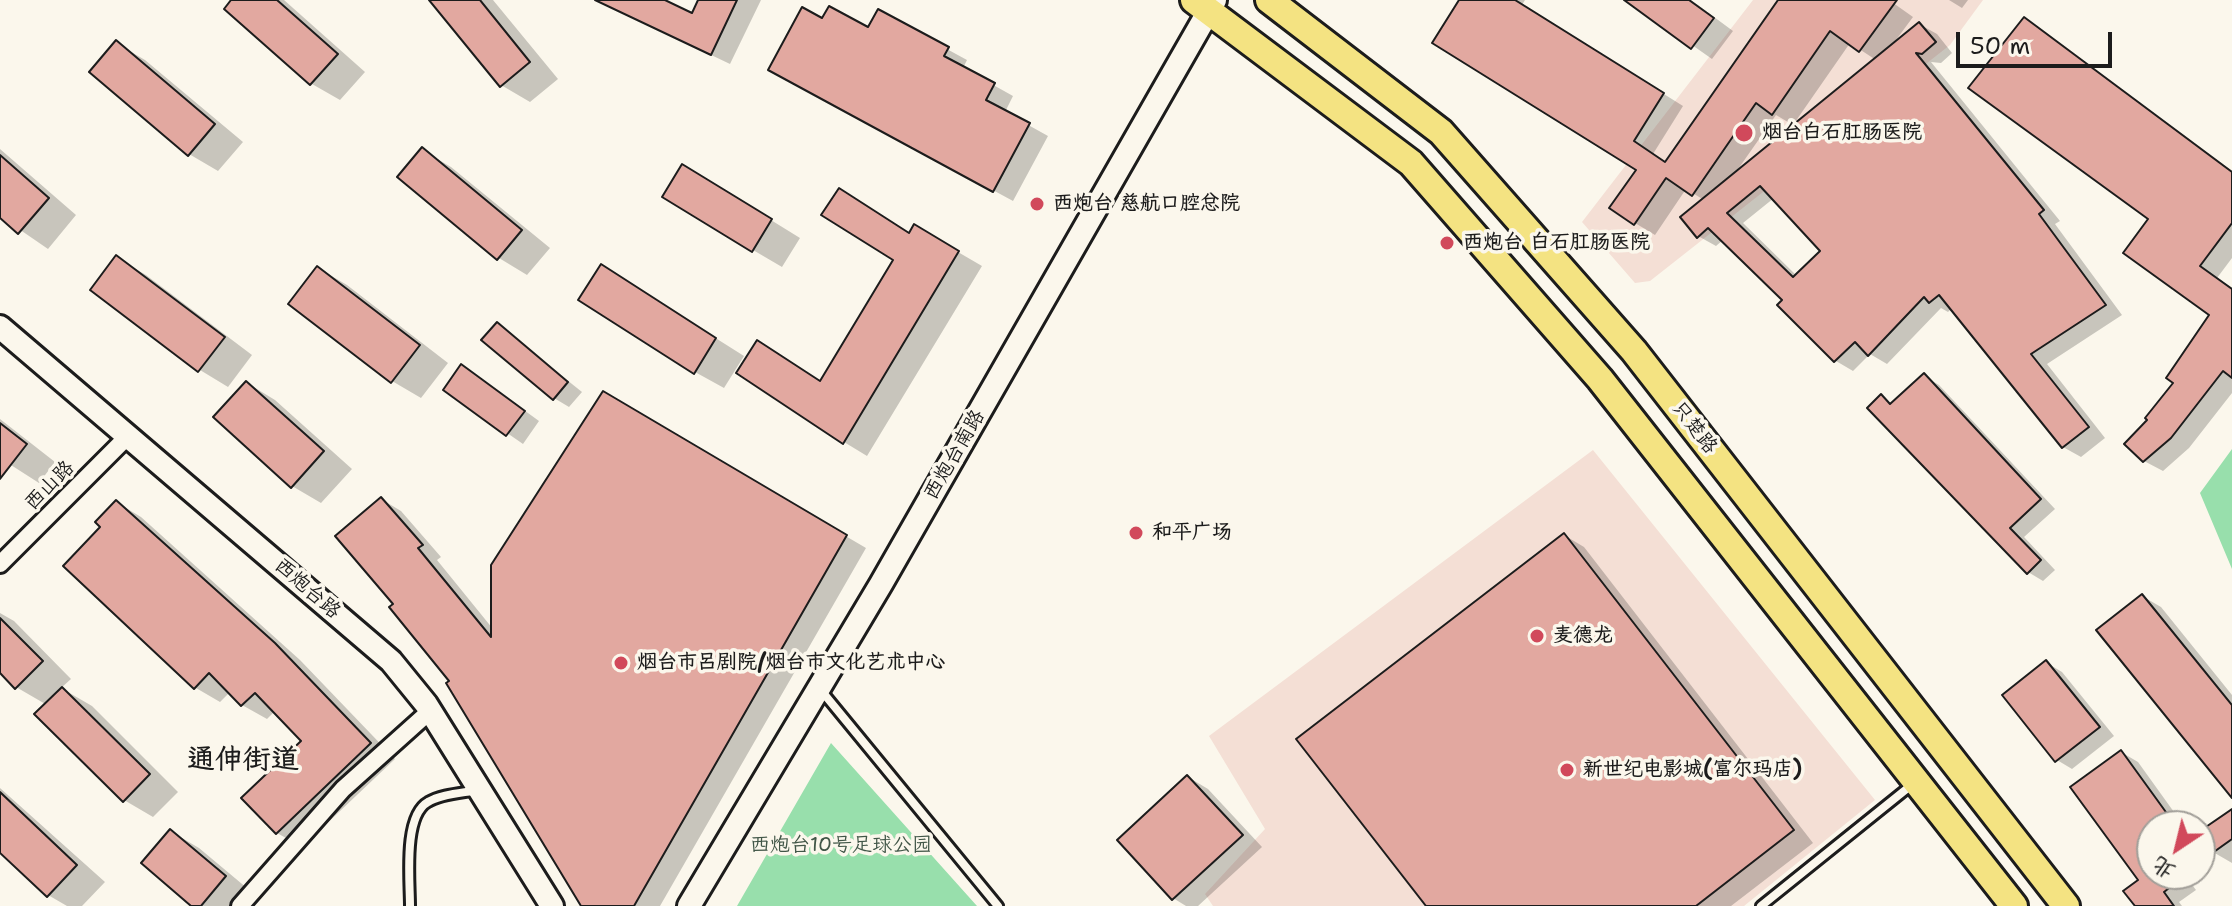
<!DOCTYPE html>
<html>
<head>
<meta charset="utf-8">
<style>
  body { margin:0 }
  #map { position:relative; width:2232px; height:906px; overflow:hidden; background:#fbf7ec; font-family:"Shantell Sans","LXGW WenKai TC",sans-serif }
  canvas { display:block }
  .north { position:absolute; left:2136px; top:810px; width:80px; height:80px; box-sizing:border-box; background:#fbf7ec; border:2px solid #a29f99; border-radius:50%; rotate:215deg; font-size:22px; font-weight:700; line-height:32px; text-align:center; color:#1c1c1c }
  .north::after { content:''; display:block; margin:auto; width:28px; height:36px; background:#d1495b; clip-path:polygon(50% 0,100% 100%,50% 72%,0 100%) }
  .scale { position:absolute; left:1956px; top:32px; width:156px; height:36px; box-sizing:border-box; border:4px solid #1c1c1c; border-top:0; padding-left:10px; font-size:24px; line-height:28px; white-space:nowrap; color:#1c1c1c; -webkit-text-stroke:6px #fbf7ec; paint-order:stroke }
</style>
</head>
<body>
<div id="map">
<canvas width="2232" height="906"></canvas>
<div class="north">北</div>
<div class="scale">50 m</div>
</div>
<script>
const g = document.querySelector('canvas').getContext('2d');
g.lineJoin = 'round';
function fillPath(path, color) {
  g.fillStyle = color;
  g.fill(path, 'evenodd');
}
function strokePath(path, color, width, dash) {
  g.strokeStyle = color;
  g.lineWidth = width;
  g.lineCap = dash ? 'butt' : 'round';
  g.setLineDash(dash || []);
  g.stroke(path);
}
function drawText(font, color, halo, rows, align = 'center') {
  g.font = font + ' "Shantell Sans","LXGW WenKai TC",sans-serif';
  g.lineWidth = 7;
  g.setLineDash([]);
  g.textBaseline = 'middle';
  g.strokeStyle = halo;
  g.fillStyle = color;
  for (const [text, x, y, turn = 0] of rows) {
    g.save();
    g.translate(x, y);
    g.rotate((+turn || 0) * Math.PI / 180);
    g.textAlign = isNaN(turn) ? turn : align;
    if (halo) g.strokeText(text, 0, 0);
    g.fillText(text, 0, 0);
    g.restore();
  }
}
const built = new Path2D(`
  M1753,0H1983L1950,45L1650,281L1635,283L1582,222Z
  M1593,450L1875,800L1744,906H1213L1205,894L1265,829L1209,736Z`);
const green = new Path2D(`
  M2232,449V569L2200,493Z
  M831,743L977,906H737Z`);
const shadow = new Path2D(`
  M234,0H284L365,72L340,100L312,84L227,8Z
  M432,0H493L558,79L530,102L501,85Z
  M596,0H660L693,15L700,0H761L730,64Z
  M1461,0H1525L1522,5L1683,106L1653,154L1667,163L1780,0H1889L1913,17L1893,44L1919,24L1937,34L1952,53L1941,63L1931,62L2060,221L2055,224L2122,315L2047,364L2105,438L2081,457L2063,447L1952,308L1948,312L1941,308L1887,364L1870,354L1853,371L1836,361L1780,305L1785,300L1723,240L1716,246L1698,236L1704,200L1686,189L1655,235L1635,223L1639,169ZM1850,43L1876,60L1736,172L1776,115L1793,125ZM1774,198L1823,251L1797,276L1743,223Z
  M1628,0H1691L1733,31L1712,59Z
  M1949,0H1968L1962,8Z
  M879,12L967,60L963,68L1013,96L1005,112L1048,136L1013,201L790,80L823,21L869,30Z
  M2024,20L2232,171V258L2217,278L2232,288V393L2189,448L2163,471L2144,461L2150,419L2176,382L2212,315Z
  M116,43L145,60L243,142L218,171L189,154Z
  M0,149L76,215L48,249L0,216Z
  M422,150L451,167L550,248L527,275L499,258L400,177Z
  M711,183L800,238L782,267L753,250Z
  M915,227L982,266L867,456L844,442L822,382Z
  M117,258L146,275L252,355L228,387L200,370Z
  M318,268L347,285L448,363L421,398L392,381Z
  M630,284L744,356L724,388L695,372Z
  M497,324L582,392L569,407L554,398Z
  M477,376L539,421L523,444L445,390Z
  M1924,376L1939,385L2055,509L2024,537L2055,570L2043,581L2028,572L1881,397L1893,404Z
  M247,383L275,400L352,469L321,503L292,486Z
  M604,394L866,548L660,906H583L452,681L396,604L381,499L401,511L441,557L437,560L493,629Z
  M0,419L55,462L39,483L0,458Z
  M116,502L141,517L300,660L395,759L302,847L277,833L244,798L304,741L275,711L267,719L242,705L230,692L220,702L196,688L66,566L103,527Z
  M1564,535L1584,547L1813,843L1731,906H1428Z
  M2142,596L2161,607L2232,695V794Z
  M0,613L14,621L71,679L61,688L92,706L178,792L153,817L124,800L47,705L16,687L0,671Z
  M2047,663L2062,672L2114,736L2072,769L2057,760Z
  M2121,752L2138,762L2184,826H2152V874H2184L2196,890L2179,902L2182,906H2137L2141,880Z
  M1188,777L1208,789L1262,847L1198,906H1186L1173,898Z
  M0,788L105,882L82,906H67L48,895L0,850Z
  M2232,811V863L2213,852L2200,834Z
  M170,831L199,848L254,894L244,906H194Z`);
const building = new Path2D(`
  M231,0H277L338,54L310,85L224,9Z
  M429,0H480L530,62L500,87Z
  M595,0H665L692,13L698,0H737L711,55Z
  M1459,0H1515L1664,93L1634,141L1665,162L1778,0H1897L1859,52L1830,31L1772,115L1756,103L1692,196L1666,178L1634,225L1609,208L1636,170L1432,43Z
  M1624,0H1689L1714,18L1691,49Z
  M829,6L868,27L878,9L949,47L944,56L995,83L986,100L1030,123L993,192L768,70L802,7L822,18Z
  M2024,17L2232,172V223L2200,266L2232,289V378L2223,371L2171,438L2143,462L2124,444L2147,420L2145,418L2173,383L2166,378L2209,315L2123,253L2148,219L1968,88Z
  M1919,22L1936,42L1922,54L1916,53L2044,210L2039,214L2106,305L2031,354L2089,427L2062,448L1939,295L1929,303L1924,297L1868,356L1855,342L1834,362L1777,305L1782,300L1708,228L1697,238L1680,217ZM1760,186L1820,251L1793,277L1727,213Z
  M116,40L215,124L188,156L89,72Z
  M422,147L522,230L497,260L397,177Z
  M0,155L49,198L18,234L0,218Z
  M682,164L772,219L752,252L662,197Z
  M839,188L909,233L914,224L959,251L843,444L736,373L757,340L820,381L893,260L821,215Z
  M116,255L225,337L198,372L90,290Z
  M601,264L716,338L694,374L578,300Z
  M317,266L420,345L391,383L288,304Z
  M497,322L568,382L553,400L481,340Z
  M461,364L525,411L506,436L443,390Z
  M1924,373L2041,499L2010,528L2041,560L2027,574L1867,408L1881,394L1890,404Z
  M246,381L324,451L291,488L213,417Z
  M603,391L847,535L634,906H581L446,683L449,681L389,607L393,604L335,536L381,497L423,545L418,548L491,637V565Z
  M0,423L27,444L0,479Z
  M116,500L275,643L371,743L276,834L241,798L301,741L255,693L241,706L209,673L194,689L63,566L100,527L95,522Z
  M1564,533L1794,830L1696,906H1426L1296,739Z
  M2142,594L2232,705V798L2096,630Z
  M0,618L43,661L15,689L0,673Z
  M2046,660L2100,727L2055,762L2002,695Z
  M62,687L150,774L123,802L34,714Z
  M2121,750L2176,826H2152V874H2187L2164,892L2174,906H2135L2123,891L2138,880L2070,787Z
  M1187,775L1243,835L1172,900L1117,840Z
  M0,792L77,865L47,897L0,853Z
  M2232,809V839L2211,854L2200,838V831Z
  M170,829L226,876L201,906H191L141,863Z`);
const service = new Path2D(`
  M820,689L998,906
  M410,906C410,880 403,816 428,802C441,794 463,793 478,790
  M1761,906L1914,783`);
const minor = new Path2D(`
  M0,564L128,436
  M240,906L343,789L430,711`);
const tertiary = new Path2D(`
  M0,327L391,661L426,704L552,906
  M689,906L881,584L1215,0`);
const primary = new Path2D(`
  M1194,0L1411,163L1600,379L2014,906
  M1269,0L1441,132L1634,351L2066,906`);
const markers = [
  [1744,133,10,"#d1495b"],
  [1037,204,8,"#d1495b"],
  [1447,243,8,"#d1495b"],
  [1136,533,8,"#d1495b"],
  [1537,636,8,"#d1495b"],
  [621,663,8,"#d1495b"],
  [1567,770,8,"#d1495b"]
];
const poiNames = [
  ["烟台白石肛肠医院",1762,133],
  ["西炮台 慈航口腔总院",1053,204],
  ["西炮台 白石肛肠医院",1463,243],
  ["和平广场",1152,533],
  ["麦德龙",1553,636],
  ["烟台市吕剧院/烟台市文化艺术中心",637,663],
  ["新世纪电影城(富尔玛店)",1583,770]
];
const streetNames = [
  ["只楚路",1694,428,52],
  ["西炮台南路",955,455,-60],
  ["西山路",50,486,-45],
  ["西炮台路",307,589,41]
];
const parkNames = [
  ["西炮台10号足球公园",841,846]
];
const districtNames = [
  ["通伸街道",243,761]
];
fillPath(built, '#f4dfd5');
fillPath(green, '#98dfac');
fillPath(shadow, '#0003');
fillPath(building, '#e2a8a0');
strokePath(building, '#1c1c1c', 2);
strokePath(service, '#1c1c1c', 14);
strokePath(minor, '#1c1c1c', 22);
strokePath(tertiary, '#1c1c1c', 28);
strokePath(primary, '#1c1c1c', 32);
strokePath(service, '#fbf7ec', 8);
strokePath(minor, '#fbf7ec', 16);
strokePath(tertiary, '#fbf7ec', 22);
strokePath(primary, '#f4e382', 26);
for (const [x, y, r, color] of markers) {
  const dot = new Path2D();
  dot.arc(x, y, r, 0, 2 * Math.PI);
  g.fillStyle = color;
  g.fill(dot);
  strokePath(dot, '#fbf7ec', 3);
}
drawText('bold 20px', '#1c1c1c', '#fbf7ec', poiNames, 'left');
drawText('20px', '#1c1c1c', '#fbf7ec', streetNames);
drawText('20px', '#415647', '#fbf7ec', parkNames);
drawText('bold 28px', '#1c1c1c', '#fbf7ec', districtNames);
</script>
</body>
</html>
